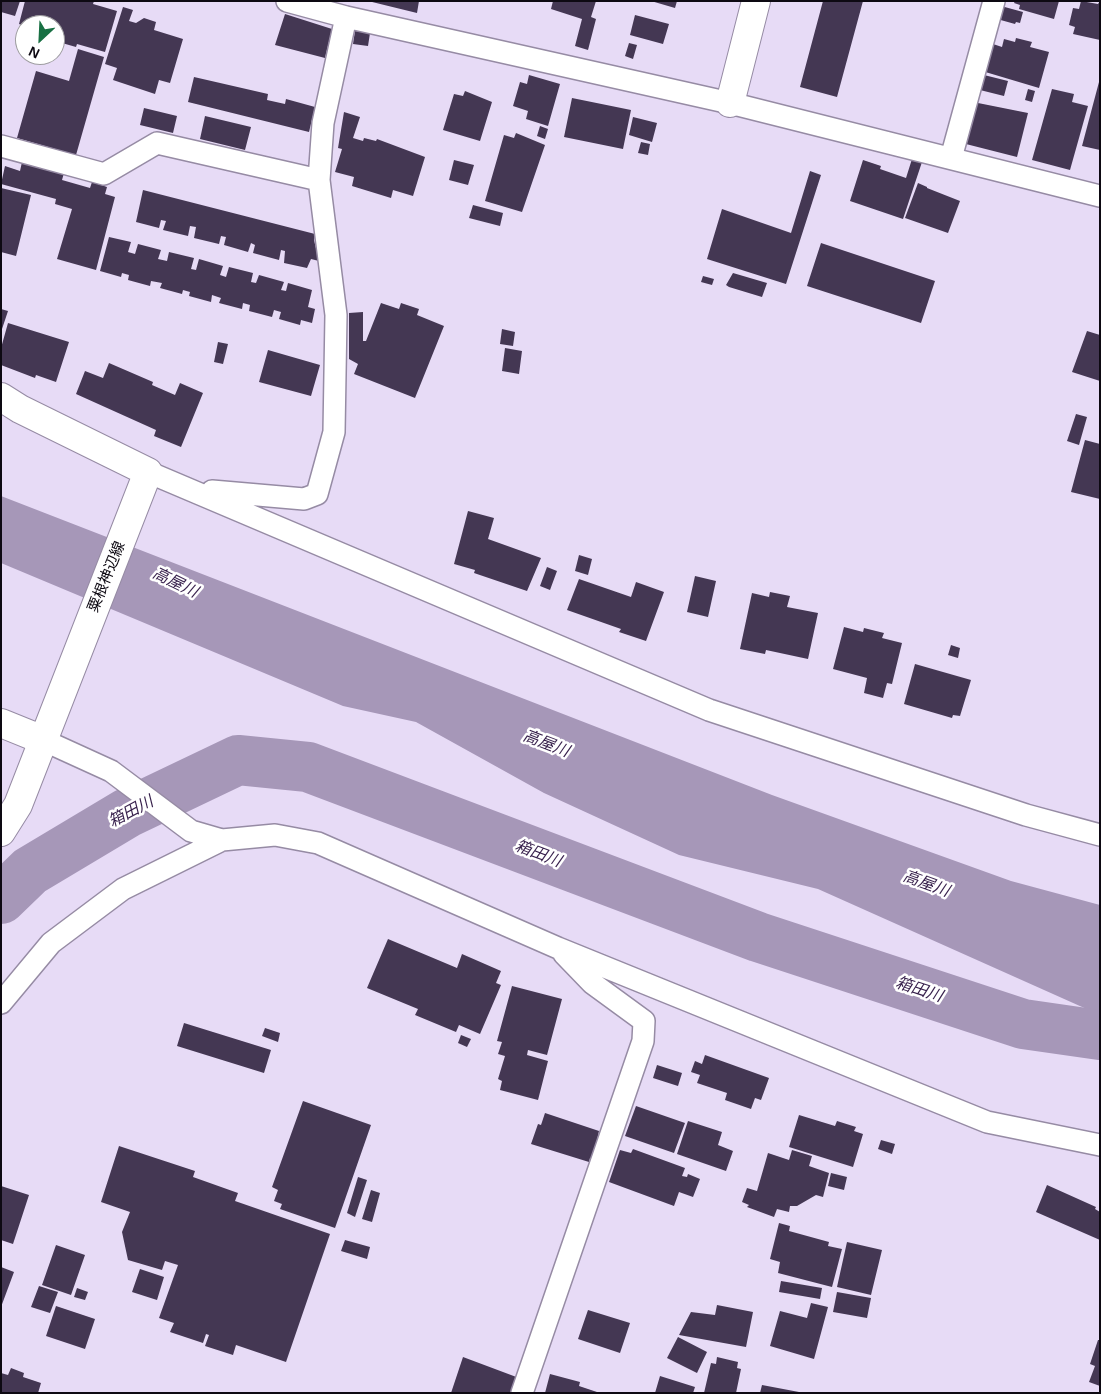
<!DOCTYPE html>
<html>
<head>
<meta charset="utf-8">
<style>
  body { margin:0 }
  #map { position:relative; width:1101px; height:1394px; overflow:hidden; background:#e7dbf6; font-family:Helvetica,sans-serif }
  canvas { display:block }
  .frame { position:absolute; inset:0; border:2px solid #0d0912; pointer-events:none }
  .north { position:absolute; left:15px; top:15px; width:50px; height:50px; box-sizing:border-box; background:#fff; border:1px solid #9e9da0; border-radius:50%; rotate:205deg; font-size:14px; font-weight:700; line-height:20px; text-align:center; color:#0d0912 }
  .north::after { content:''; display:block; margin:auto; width:18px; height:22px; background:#187043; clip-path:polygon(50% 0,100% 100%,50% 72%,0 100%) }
</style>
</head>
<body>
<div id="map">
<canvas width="1101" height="1394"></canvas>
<div class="frame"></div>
<div class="north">N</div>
</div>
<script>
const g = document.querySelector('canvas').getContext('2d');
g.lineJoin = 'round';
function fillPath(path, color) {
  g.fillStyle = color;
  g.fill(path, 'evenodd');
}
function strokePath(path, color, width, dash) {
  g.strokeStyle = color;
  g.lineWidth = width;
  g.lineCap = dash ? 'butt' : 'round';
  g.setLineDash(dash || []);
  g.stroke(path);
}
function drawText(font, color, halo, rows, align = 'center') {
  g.font = font + ' Helvetica,"Noto Sans JP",sans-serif';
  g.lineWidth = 5;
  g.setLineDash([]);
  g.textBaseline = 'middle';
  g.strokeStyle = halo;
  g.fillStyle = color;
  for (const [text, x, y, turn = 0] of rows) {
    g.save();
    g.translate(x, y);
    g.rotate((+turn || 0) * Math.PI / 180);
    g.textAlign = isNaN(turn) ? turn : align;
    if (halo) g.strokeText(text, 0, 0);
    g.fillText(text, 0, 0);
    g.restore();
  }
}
const water = new Path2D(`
  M1,496L772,795L1011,881L1100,905V1015L818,889L679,855L544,793L416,722L343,706L1,563Z`);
const river = new Path2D(`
  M1,899L30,871L127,813L238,760L308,767L758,937L1023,1024L1100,1035`);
const building = new Path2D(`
  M1,1H20L15,16L1,12Z
  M25,1H94L93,4L117,11L105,52L77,44L76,47L55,41V25H25V32L22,31L24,26L19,24Z
  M368,1H419L417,13Z
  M553,1H596L591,17L596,19L588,50L575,46L582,19L551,9Z
  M651,1H677L675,8Z
  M823,1H863L837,97L800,87Z
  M1015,1H1059L1054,19L1019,9L1020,5L1014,3Z
  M1081,1L1098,4L1100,1V40L1073,34L1075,27L1069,25L1073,8L1079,9Z
  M1001,6L1023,12L1020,23L1016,22L1015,24L997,19Z
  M123,7L133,10L129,21L136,23L144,18L156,22L154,30L183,39L170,83L159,80L155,94L113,80L117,68L105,64Z
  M285,14L332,29L325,58L275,45Z
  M635,15L669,24L663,44L630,35Z
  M355,31L370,33L368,46L353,44Z
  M1016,38L1032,42L1030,47L1049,52L1039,88L982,71L990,43L1002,47L1004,39L1015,42Z
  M629,43L637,45L633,59L625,56Z
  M78,49L104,57L76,155L17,138L36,71L69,81Z
  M980,74L1008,81L1004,96L976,89Z
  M529,75L560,84L548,126L526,119L528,111L513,106L520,82L527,84Z
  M194,77L268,94L267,100L285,104L286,99L315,107L309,132L188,102Z
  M1099,82H1100V150L1082,146Z
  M1028,89L1035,91L1032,102L1025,100Z
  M1052,89L1074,94L1072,102L1088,106L1070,170L1032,160Z
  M465,91L492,102L480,141L443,130L454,94L463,96Z
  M572,98L631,110L623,149L564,137Z
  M973,102L1028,113L1017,157L962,143Z
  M144,108L177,116L173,133L140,125Z
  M344,112L360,117L353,138L363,141L364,138L376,141L377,139L425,157L413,196L393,190L391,198L352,186L354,177L335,172L342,149L338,148Z
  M205,116L251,127L245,150L200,139Z
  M633,117L657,123L652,142L629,135Z
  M540,126L548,129L545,139L537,136Z
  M516,133L545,145L522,212L485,201L504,135L514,138Z
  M641,142L650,144L648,155L638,153Z
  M912,159L922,162L903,219L850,201L863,160L881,166L880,169L906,178Z
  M454,160L474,165L468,185L449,180Z
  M22,162L64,173L62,180L90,188L92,182L107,187L105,194L115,197L96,270L57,259L72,209L55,204L56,199L1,184L5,166L20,171Z
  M810,171L821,175L786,284L707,259L722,209L791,233Z
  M918,183L927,187V188L960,201L948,233L905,218Z
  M1,188L31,195L16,256L1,252Z
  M143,190L315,234L314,240L319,261L311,259L307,268L284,263L285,251L281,250L279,260L253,253L255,245L251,243L248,252L224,245L226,237L221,236L219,244L194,238L196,227L190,226L188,236L163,230L166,221L161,220L159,228L136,222Z
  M473,205L503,213L500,226L469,218Z
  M109,237L131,242L128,252L135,254L138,244L161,250L158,259L167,261L169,252L194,258L191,269L196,270L199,259L223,266L220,275L226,277L229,267L253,273L251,282L256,283L259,275L284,282L281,290L286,291L288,283L312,290L308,307L315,309L312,323L301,320L300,325L279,319L281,312L274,310L272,317L249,311L250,305L243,303L242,309L219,303L221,298L212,295L211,302L189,296L190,292L183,290L182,294L160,288L162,283L151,281L150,286L128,280L129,275L122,273L121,277L100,271Z
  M821,243L935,281L921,323L807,286Z
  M733,273L767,283L762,297L729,287L726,285Z
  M703,276L714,279L712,285L701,282Z
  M381,303L399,309L401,303L419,309L417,315L444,326L415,398L354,374L358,364L349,359V313L363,312V341H366Z
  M1,309L8,311L2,329H1Z
  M8,323L69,342L56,382L36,375L35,378L1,365V348Z
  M502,329L515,332L513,346L500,344Z
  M1087,331L1100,335V381L1072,372Z
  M218,342L228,344L223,364L214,362Z
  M505,348L522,351L519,374L502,371Z
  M268,350L320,365L311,396L259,382Z
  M109,363L153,382L152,385L175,395L180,383L203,393L181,447L154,436L156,430L76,394L85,371L103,378Z
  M1076,414L1087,417L1079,445L1067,441Z
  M1085,440L1100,444V499L1071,492Z
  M468,511L494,518L488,539L541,558L527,591L474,573L475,570L454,564Z
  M579,555L592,559L588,575L575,571Z
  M547,567L557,571L550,590L540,586Z
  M695,576L716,581L708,617L687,612Z
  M579,579L631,597L636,582L664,592L646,641L619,632L621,629L567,610Z
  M770,592L790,596L787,607L818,613L808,659L766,650L765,654L740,649L752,593L769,597Z
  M844,627L863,632L864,628L884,633L882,638L902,643L892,684L887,683L883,698L864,693L867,678L833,669Z
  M951,645L960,648L958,658L948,655Z
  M915,664L971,680L960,716L953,715L952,718L904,704Z
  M388,939L457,968L462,954L501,971L496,983L501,985L480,1034L459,1025L456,1032L415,1015L418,1009L367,988Z
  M512,986L562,999L547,1055L528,1050L527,1055L548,1061L538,1100L500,1090L502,1081L498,1079L505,1056L498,1054L502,1042L497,1041Z
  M184,1023L271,1050L264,1073L177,1046Z
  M265,1028L280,1033L278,1042L262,1036Z
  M461,1035L471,1039L467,1047L458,1043Z
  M705,1055L769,1078L761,1100L755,1098L751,1109L725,1100L727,1093L697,1083L700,1075L691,1072L695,1061L702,1064Z
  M657,1065L682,1073L678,1086L653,1078Z
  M303,1101L371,1125L335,1228L280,1209L282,1204L274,1201L278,1190L272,1187Z
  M636,1106L685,1123L674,1153L625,1136Z
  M545,1113L599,1131L593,1159L590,1158L589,1162L531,1144L538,1124L541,1125Z
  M799,1115L835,1126L837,1121L856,1127L854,1131L863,1134L853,1167L789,1147Z
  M688,1121L722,1132L718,1145L733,1151L726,1171L677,1154Z
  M881,1140L895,1144L892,1154L878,1149Z
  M119,1146L195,1171L193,1177L238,1193L235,1201L330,1234L286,1362L236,1345L233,1355L205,1346L209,1335L206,1334L203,1343L170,1332L174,1323L159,1318L178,1265L165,1261L162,1270L128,1260L122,1232L130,1212L101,1202Z
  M633,1149L685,1168L682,1176L687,1177L688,1174L700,1179L693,1197L679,1192L674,1206L609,1182L620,1150L631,1153Z
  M792,1150L812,1156L809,1166L829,1173L823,1197L816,1195L797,1206H790L789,1212L777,1209L774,1217L747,1207L749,1205L742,1202L747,1188L757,1191L768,1153L789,1160Z
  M831,1173L847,1177L844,1190L828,1186Z
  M358,1177L367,1180L355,1217L347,1213Z
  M1047,1185L1096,1207L1095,1209L1100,1212V1240L1036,1212Z
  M1,1186L29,1195L13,1244L1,1240Z
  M371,1190L380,1193L372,1222L362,1219Z
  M779,1223L790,1226L789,1231L829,1242L828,1246L842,1249L832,1287L778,1273L780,1262L770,1259Z
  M345,1240L370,1247L367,1259L341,1251Z
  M847,1242L882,1250L871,1295L837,1287Z
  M56,1245L85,1255L71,1295L42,1285Z
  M1,1267L14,1272L1,1307Z
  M140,1269L164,1277L157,1300L132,1292Z
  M781,1281L822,1288L820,1299L779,1292Z
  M39,1286L58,1292L50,1313L31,1307Z
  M77,1288L88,1292L85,1300L74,1297Z
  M837,1292L871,1298L867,1318L833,1312Z
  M811,1303L828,1307L814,1359L770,1346L780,1311L807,1318Z
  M717,1305L753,1312L746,1347L679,1335L691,1312L715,1315Z
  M56,1306L95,1319L85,1349L46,1336Z
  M588,1310L630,1323L620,1353L578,1339Z
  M678,1337L707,1352L697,1373L667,1358Z
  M1098,1340H1100V1386L1089,1382L1095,1366L1090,1364Z
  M463,1357L519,1378L513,1393H451Z
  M717,1357L738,1362L737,1368L741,1369L736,1393H704L711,1363L716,1364Z
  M11,1368L24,1373L23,1377L41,1383L38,1393H1V1373L8,1375Z
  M550,1374L580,1382L579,1386L600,1393H545Z
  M660,1376L695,1387L693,1393H655Z
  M762,1385L799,1392V1393H760Z`);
const street = new Path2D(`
  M287,1L346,17L730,103L1100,196
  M1,146L104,174L157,143L319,180
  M951,158L994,1
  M148,472L709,710L1026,815L1100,835
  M212,491L304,499L317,494L334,432L336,315L319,180L323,123L346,17
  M43,740L111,771L191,831L222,840L275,835L318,843L558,948L987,1122L1100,1145
  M1,1003L51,943L123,889L222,840
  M522,1393L643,1041L644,1021L592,983L564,954`);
const secondary = new Path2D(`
  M730,103L756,1
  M1,397L20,409L148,472L18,805L1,832
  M1,723L43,740`);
const streetNames = [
  ["粟根神辺線",107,577,-68]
];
const waterNames = [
  ["高屋川",175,583,26],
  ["高屋川",546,744,21],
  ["箱田川",131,812,-28],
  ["箱田川",538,854,21],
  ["高屋川",926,884,20],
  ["箱田川",919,990,18]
];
fillPath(water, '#a697b8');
strokePath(river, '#a697b8', 50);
fillPath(building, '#443753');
strokePath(street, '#968ba4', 24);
strokePath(secondary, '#968ba4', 30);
strokePath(street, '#fff', 21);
strokePath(secondary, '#fff', 28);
drawText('15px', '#0d0912', '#fff', streetNames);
drawText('italic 16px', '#361f4b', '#fff', waterNames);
</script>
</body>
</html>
